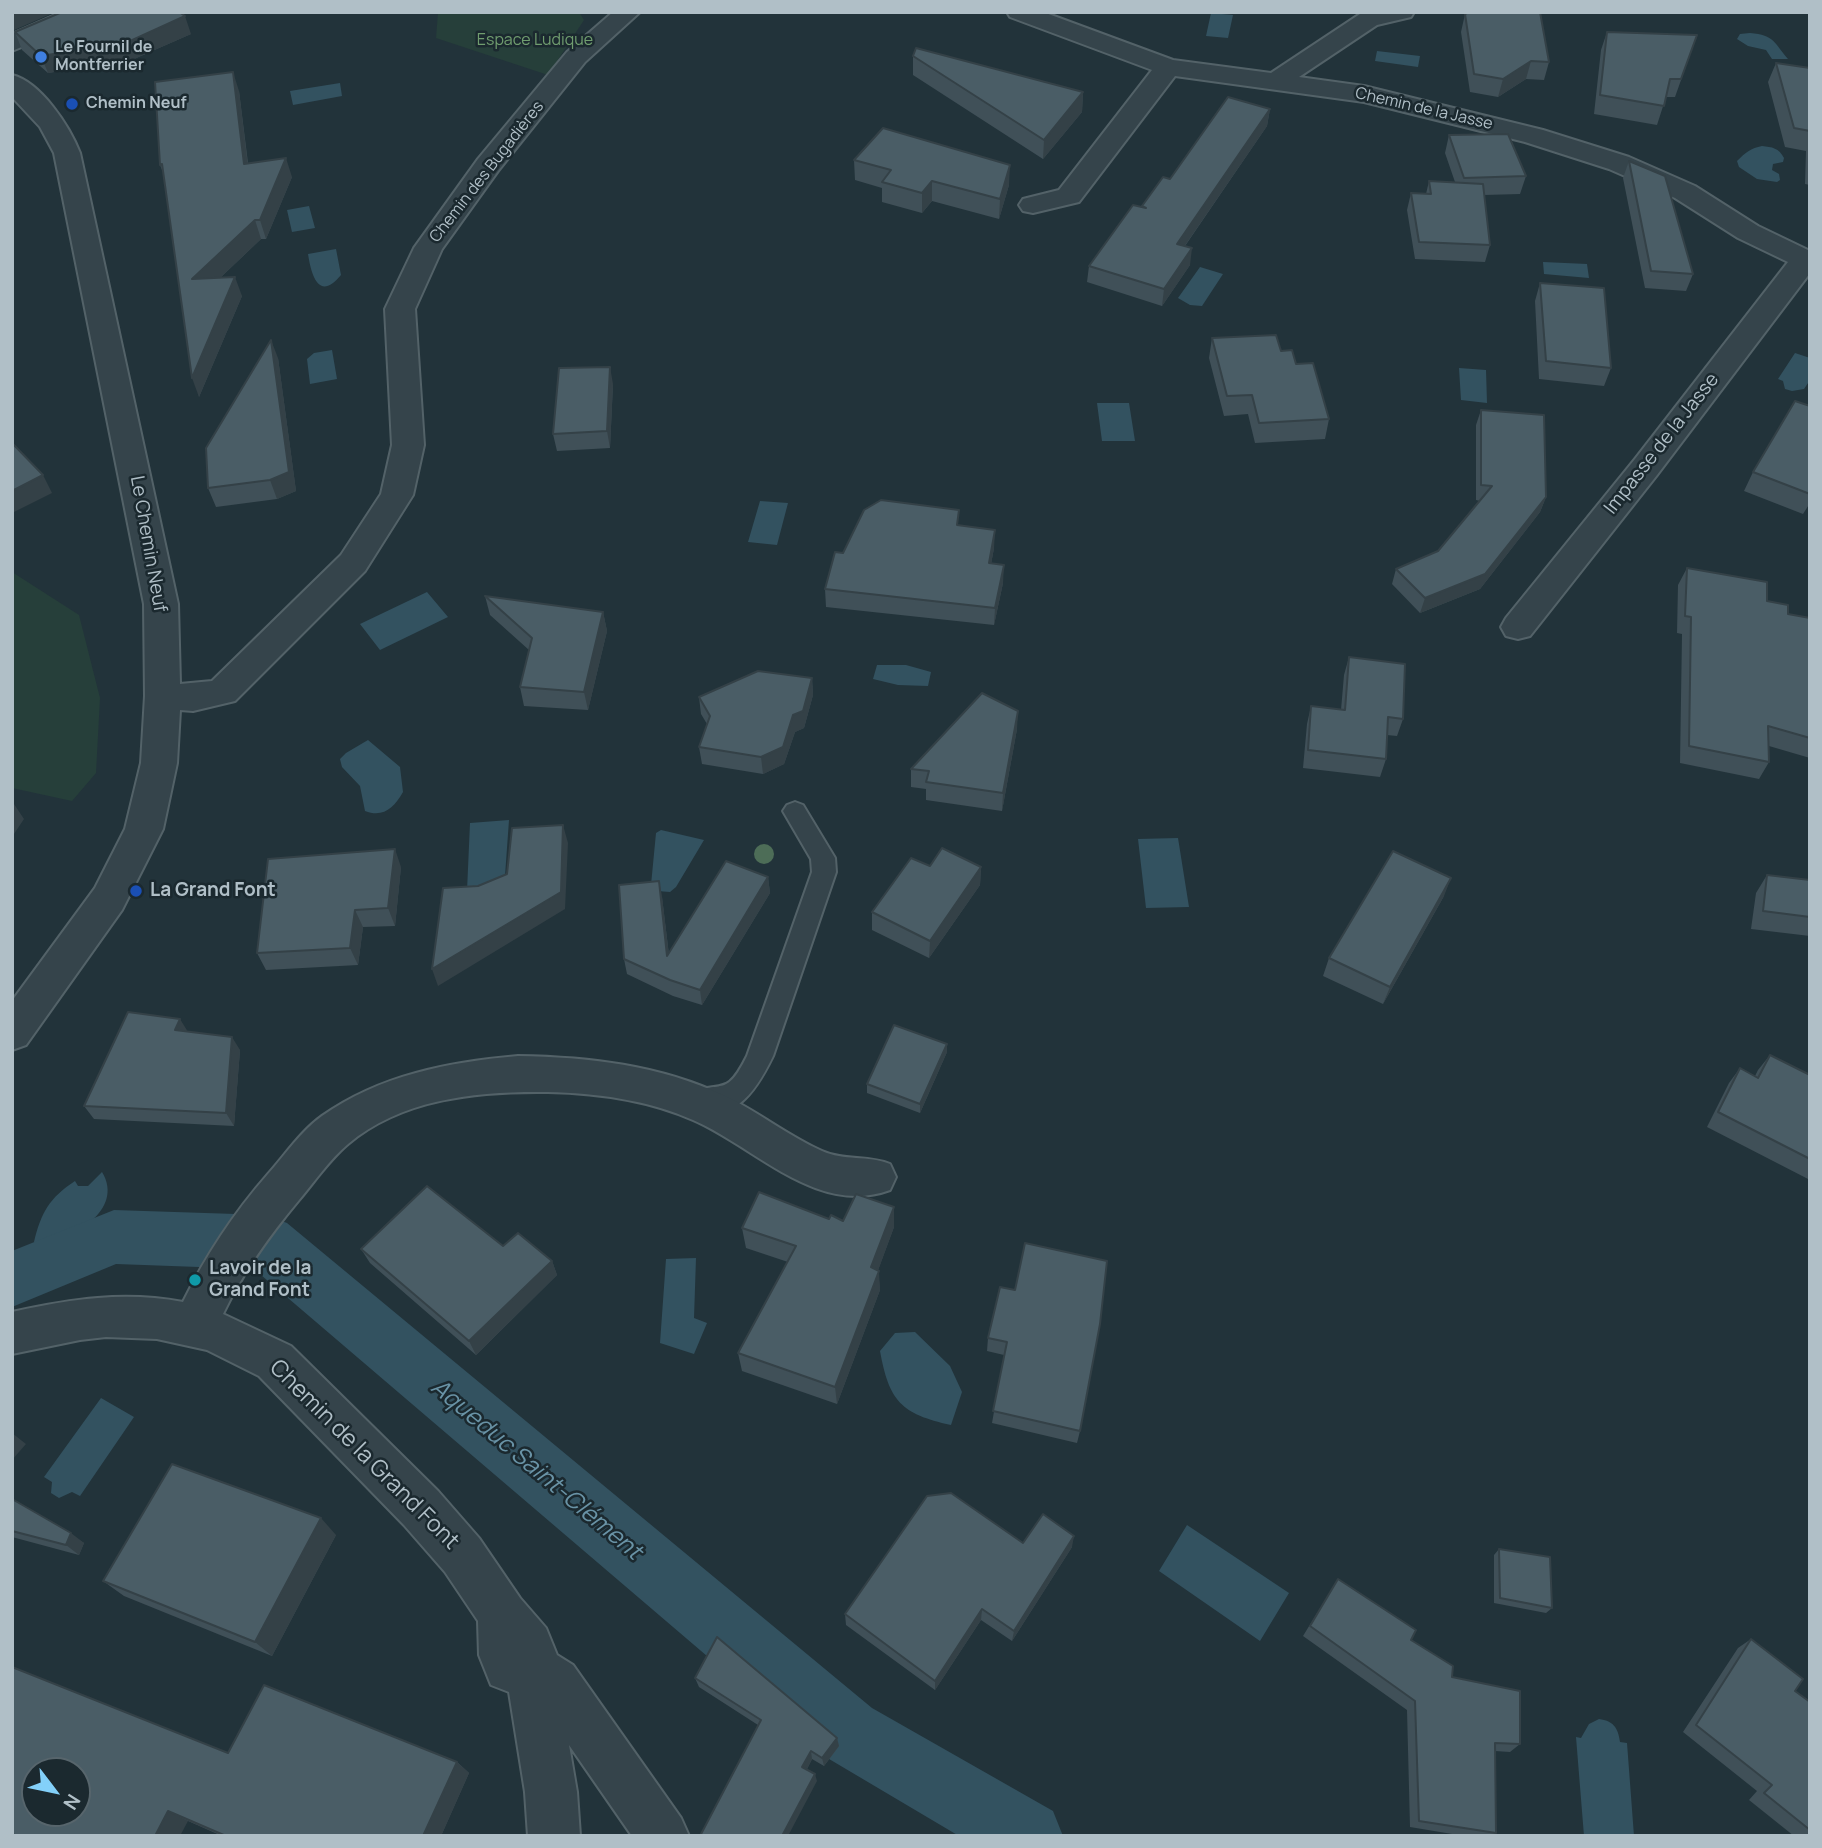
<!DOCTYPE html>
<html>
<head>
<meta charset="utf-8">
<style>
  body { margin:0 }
  #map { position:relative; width:1822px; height:1848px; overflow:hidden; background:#22333a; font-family:Manrope,sans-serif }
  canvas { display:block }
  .frame { position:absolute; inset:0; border:14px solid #b0bfc7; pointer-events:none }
  .north { position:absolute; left:21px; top:1757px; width:70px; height:70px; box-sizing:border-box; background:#1b292f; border:2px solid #57656c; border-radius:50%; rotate:122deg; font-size:19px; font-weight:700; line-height:28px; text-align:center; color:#b0bfc7 }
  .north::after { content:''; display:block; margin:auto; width:24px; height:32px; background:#83d0f9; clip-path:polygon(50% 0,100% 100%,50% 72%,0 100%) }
</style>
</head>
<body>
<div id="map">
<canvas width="1822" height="1848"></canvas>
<div class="frame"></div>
<div class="north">N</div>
</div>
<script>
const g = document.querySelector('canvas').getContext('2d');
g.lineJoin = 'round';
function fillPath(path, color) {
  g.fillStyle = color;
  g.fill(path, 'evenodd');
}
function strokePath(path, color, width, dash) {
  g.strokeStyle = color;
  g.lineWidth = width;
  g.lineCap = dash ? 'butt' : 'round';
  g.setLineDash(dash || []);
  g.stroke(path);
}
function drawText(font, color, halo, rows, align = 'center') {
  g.font = font + ' Manrope,sans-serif';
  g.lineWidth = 5;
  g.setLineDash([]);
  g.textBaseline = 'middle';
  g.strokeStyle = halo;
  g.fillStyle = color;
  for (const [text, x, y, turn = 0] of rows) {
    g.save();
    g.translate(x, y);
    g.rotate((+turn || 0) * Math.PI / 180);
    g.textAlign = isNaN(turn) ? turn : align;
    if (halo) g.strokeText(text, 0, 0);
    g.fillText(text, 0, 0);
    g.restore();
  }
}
const green = new Path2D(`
  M438,12H579L584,20L548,75L436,38Z
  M12,572L79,615L100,698L96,773L72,801L12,788Z`);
const water = new Path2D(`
  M1211,13L1233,15L1228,38L1206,36Z
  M1750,33C1775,35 1774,43 1788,59H1772L1766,50L1748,46L1737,39L1740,34Z
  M1377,51L1420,56L1418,67L1375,61Z
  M340,83L342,96L293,105L290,91Z
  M1762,146C1772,147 1779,148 1784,158L1783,162L1773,164L1772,170L1779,174L1780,180L1777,182L1757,179L1739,167L1737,161C1745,153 1751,148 1762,146Z
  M309,206L315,228L292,232L287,210Z
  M336,249L341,275C318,303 311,273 308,254Z
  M1543,262L1587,264L1589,278L1544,274Z
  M1200,267L1223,274L1202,306L1190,305L1178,298Z
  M332,350L337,379L310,384L307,359L314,353Z
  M1795,353L1810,358V380L1804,389L1792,391L1785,389L1783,381L1778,379Z
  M1459,368L1486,370L1487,403L1461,400Z
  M1129,403L1135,441H1102L1097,403Z
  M760,501L788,503L777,545L748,542Z
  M427,592L448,617L380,650L360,624Z
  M877,665H906L931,672L928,686L898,685L873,679Z
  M368,740L400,767L403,792C394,808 383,818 365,811L360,786L342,767L340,759L346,753Z
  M509,820L504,890L467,891L470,823Z
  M661,830L704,840L676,887L670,892L657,891L651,885L656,833Z
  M1178,838L1189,907L1146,908L1138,839Z
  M102,1172C126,1211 68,1244 34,1242C41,1213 49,1198 75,1181L78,1186H88Z
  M696,1258L694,1318L707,1323L694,1354L660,1343L666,1259Z
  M915,1332L950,1366L962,1392L951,1425C901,1414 889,1401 880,1351L895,1333Z
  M101,1398L134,1417L80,1496L72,1492L59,1498L51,1493L52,1482L44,1477Z
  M1187,1525L1289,1593L1260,1641L1159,1571Z
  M1599,1719C1613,1721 1618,1727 1620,1742L1627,1743L1634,1836H1584L1576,1737L1581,1738L1589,1724Z`);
const canal = new Path2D(`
  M114,1210L266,1215L287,1223L872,1708L1053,1811L1063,1836H959L824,1756L254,1269L116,1264L12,1307V1251Z`);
const lane = new Path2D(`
  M795,802L803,805L835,858L836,872L773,1056C756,1091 734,1126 689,1109L685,1101L689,1093C723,1080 726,1098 747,1056L812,872L811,859L783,811L787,805Z`);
const street = new Path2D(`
  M62,12H96L93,17L12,51V34Z
  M613,12H640L585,62L498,171L442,249L415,309L424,445L413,495L365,571L235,701L193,711L180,710L177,763L163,829L122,910L26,1045L12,1050V1001L95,888L125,829L141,763L145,696L144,604L54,153L40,127L12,97V75C41,82 70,127 80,153L178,604L180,684L212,681L341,555L381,494L392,445L385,309L414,248L478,159L567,52Z
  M1007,12H1043L1173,60L1271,73L1360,14L1414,12L1411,17L1377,25L1299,77L1364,86L1543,130L1629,157L1695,186L1758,226L1810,251V273L1657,475L1530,636L1518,639L1506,636L1501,627L1506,618L1635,459L1788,262L1738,238L1675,198L1609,169L1525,142L1364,102L1175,76L1079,202L1033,213L1023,211L1019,205L1023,199L1059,190L1152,70L1010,17Z
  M518,1056C588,1057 660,1065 725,1096C759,1112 788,1136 822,1151C844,1161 868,1155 890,1164L896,1177L890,1190C817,1217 754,1146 693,1120C648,1100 596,1093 548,1092C480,1091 402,1098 348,1144C329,1160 315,1181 299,1200C269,1236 243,1272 223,1314L291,1346L438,1491L479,1538L520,1598L546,1628L557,1655L573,1665L681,1818L689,1836H632L569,1745L577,1792L580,1836H528L525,1792L509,1692L491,1685L479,1655L478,1621L445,1572L404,1525L259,1376L207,1350L157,1339L106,1337L80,1340L12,1354V1312C71,1299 124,1291 183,1302C206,1255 233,1214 268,1174C285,1155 301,1131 322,1116C380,1075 449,1062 518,1056Z`);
const trees = [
  [764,854]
];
const wall = new Path2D(`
  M1465,14L1549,62L1544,80L1526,79L1498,97L1470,92L1461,32Z
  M15,32L191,34L134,59L48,73L22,50Z
  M1607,32L1697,35L1675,97H1666L1657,125L1594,114L1601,50Z
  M913,56L1083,92L1082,112L1043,159L913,75Z
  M1776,63L1810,68V185L1805,184L1806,151L1785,147L1768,82Z
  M239,91L248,163L292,177L266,239H261L221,277L242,296L199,397L164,175L160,165Z
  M1270,109L1267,126L1185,246L1190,265L1162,306L1087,282L1089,266L1142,206L1170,179Z
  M1449,135L1526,176L1520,194L1484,195L1490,245L1485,262L1415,259L1407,210L1411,193L1426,194L1429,181L1455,182L1445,153Z
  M854,160L1009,185L999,219L932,201L922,213L882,202V188L855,180Z
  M1629,161L1693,274L1686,291L1645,288L1623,178Z
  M1540,283L1611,368L1604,386L1539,379L1535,301Z
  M1212,338L1281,351L1296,364L1329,419L1325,439L1255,443L1248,414L1224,416L1209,358Z
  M278,358L296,491L277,499L216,507L208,488Z
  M613,384L610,448L557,451L553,434Z
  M1810,406V503L1803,514L1744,491L1753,472Z
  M1481,410L1546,497L1540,512L1480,589L1420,613L1392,584L1396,569L1438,551L1480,501L1476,500V425Z
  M958,525L994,548L991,564L1003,583L994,625L826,607L825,589L843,553Z
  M1687,568L1767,601L1788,614L1810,618V758L1769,746V762L1759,779L1680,763L1682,634L1677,633L1678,585Z
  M485,596L603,612L607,631L588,710L524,706L520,687L529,650L490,615Z
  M1349,657L1403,719L1397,736L1387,735L1386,759L1380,777L1303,768L1307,724L1311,706L1341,710L1344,675Z
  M812,678L813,695L804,728L795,732L784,764L763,774L702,764L699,747L707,724L701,714L699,697Z
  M1017,729L1002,811L926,800V789L911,787V769Z
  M930,866L981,867L980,885L929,958L872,930V912Z
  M401,867L395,926L363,927L358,965L266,970L257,953Z
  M1767,875L1810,880V936L1751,929L1756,893Z
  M768,877L770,893L702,1005L673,996L627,974L624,959L662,897L669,955Z
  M1444,896L1383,1004L1323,976L1329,958Z
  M188,1031L240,1050L234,1126L94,1119L84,1106Z
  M947,1052L920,1113L867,1093V1084Z
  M1770,1055L1810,1075V1180L1707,1127L1729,1083L1740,1068L1755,1076L1758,1070Z
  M894,1207V1227L878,1270L880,1290L837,1404L742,1371L738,1353L788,1262L746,1248L742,1228L829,1219L843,1221Z
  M503,1246L552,1261L557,1275L476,1355L370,1263L361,1249Z
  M1000,1287L1080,1431L1077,1443L992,1423L1004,1355L987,1351L988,1338Z
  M12,1499L84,1543L79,1555L12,1537Z
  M336,1535L272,1656L124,1596L103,1581Z
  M1023,1543L1072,1547L1012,1641L981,1620L935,1690L846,1625L845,1614Z
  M1499,1549L1552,1608L1546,1613L1494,1603V1555Z
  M1338,1579L1411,1640L1452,1677L1520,1744L1510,1752L1495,1751L1496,1833L1491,1836H1464L1410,1827L1407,1710L1303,1636Z
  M1751,1639L1795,1691L1810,1702V1836H1794L1749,1800L1757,1791L1683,1732L1738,1648Z
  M695,1678L837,1738L839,1746L824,1766L812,1759L807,1769L817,1781L758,1725L699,1687Z
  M457,1762L469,1773L441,1836H222L188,1821L17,1836Z`);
const shadedWall = new Path2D(`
  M12,12H55L12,31Z
  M185,16L191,34L134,59L48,73L41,56Z
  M1531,61L1526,79L1498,97L1503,79Z
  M233,72L239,91L250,183L244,164Z
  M1083,92L1082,112L1043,159L1044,140Z
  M1270,109L1267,126L1175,260L1177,244Z
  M286,158L292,177L266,239L260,220Z
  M1010,165L1009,185L999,219L1000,199Z
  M932,181V201L922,213V193Z
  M255,220L261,239L199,298L192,279Z
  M1192,248L1190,265L1162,306L1164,289Z
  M235,277L242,296L199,397L192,378Z
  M271,340L278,358L296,491L277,499L270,480Z
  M610,367L613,384L610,448L607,431Z
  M43,475L52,493L12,513V491Z
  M1546,497L1540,512L1480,589L1420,613L1425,598Z
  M995,530L994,548L988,581L989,563Z
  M1004,565L1003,583L994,625L995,608Z
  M603,612L607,631L588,710L584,692Z
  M812,678L813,695L804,728L795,732L784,764L763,774L761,757L793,715Z
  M1018,711L1017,729L1002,811L1003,793Z
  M12,801L24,819L12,837Z
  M563,825L568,843L565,909L438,986L432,969Z
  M395,849L401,867L395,926L388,908Z
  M981,867L980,885L929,958L930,941Z
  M768,877L770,893L702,1005L700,990Z
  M1451,878L1444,896L1383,1004L1390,987Z
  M659,881L662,897L671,972L667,956Z
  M355,910L363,927L358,965L350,948Z
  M180,1019L188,1032L175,1030Z
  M232,1037L240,1050L234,1126L226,1113Z
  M947,1044V1052L920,1113V1104Z
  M894,1207V1227L872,1287L871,1267Z
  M552,1261L557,1275L476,1355L469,1341Z
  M879,1271L880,1290L837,1404L835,1387Z
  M12,1433L26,1444L12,1460Z
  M321,1518L336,1535L272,1656L255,1642Z
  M71,1533L84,1543L79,1555L66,1545Z
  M1074,1536L1072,1547L1012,1641L1014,1631Z
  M982,1609L981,1620L935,1690V1681Z
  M837,1738L839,1746L824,1766L822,1758Z
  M811,1751L812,1759L804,1775L802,1767Z
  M457,1762L469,1773L441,1836H423Z
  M815,1774L817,1781L788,1836H782Z
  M168,1811L188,1821L180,1836H155Z`);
const building = new Path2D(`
  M62,12H179L185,16L128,42L41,56L15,32Z
  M1469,12H1540L1549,62L1531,61L1503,79L1474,74L1465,14Z
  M1607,32L1697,35L1681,79H1670L1664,106L1600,95Z
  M916,48L1083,92L1044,140L913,56Z
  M1776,63L1810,68V131L1794,128Z
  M233,72L244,164L286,158L260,220H255L192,279L235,277L192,378L162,164L160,165L155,82Z
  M1228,97L1270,109L1177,244L1192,248L1164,289L1089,266L1133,205L1146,208L1142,206L1163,177L1170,179Z
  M883,128L1010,165L1000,199L932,181L922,193L882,182L891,170L854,160Z
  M1508,134L1526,176L1464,178L1449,135Z
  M1629,161L1665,176L1693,274L1651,271Z
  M1429,181L1483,184L1490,245L1419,242L1411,193L1431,194Z
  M1540,283L1604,288L1611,368L1546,361Z
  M1276,335L1281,351L1292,350L1296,364L1313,363L1329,419L1259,423L1252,395L1227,396L1212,338Z
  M271,340L289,472L270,480L208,488L206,448Z
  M610,367L607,431L553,434L559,368Z
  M1795,401L1810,406V494L1753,472Z
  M1481,410L1544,415L1546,497L1485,574L1425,598L1396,569L1438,551L1492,486L1481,485Z
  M12,443L43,475L12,491Z
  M881,500L959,510L957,525L995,530L989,563L1004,565L995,608L825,589L835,552L843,553L864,510Z
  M1687,568L1767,582V601L1788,605V614L1810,618V738L1768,726L1769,762L1689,746L1691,617L1685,616Z
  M485,596L603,612L584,692L520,687L532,638Z
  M1349,657L1405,664L1403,719L1388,717L1386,759L1308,750L1311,706L1345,710Z
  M758,671L812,678L803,711L793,715L783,747L761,757L699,747L710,716L699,697Z
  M982,693L1018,711L1003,793L926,782L929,771L911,769Z
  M563,825L561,892L432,969L443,888L478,886L507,874L512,828Z
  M942,848L981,867L930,941L872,912L911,858L930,866Z
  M395,849L388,908L355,910L350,948L257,953L268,859Z
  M1393,851L1451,878L1390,987L1329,958Z
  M726,861L768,877L700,990L670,980L624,959L619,885L659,881L667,956Z
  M1767,875L1810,880V917L1763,911Z
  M128,1012L180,1019L175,1030L232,1037L226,1113L84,1106Z
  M894,1025L947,1044L920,1104L867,1084Z
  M1770,1055L1810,1075V1159L1718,1112L1740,1068L1758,1078Z
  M427,1186L503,1246L518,1233L552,1261L469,1341L361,1249Z
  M759,1192L829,1219L831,1215L843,1221L856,1194L894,1207L871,1267L879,1271L835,1387L738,1353L796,1246L742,1228Z
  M1025,1243L1107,1261L1100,1324L1080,1431L993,1411L1007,1342L988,1338L1000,1287L1015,1290Z
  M172,1464L321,1518L255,1642L103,1581Z
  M951,1493L1023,1543L1043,1514L1074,1536L1014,1631L982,1609L935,1681L845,1614L927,1496Z
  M12,1499L71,1533L66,1545L12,1531Z
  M1499,1549L1550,1557L1552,1608L1500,1598Z
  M1338,1579L1416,1630L1411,1640L1453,1666L1452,1677L1520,1691V1744L1495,1743L1496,1833L1419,1821L1415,1701L1310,1626Z
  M717,1637L837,1738L822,1758L811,1751L802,1767L815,1774L782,1836H700L761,1720L695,1678Z
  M1751,1639L1803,1679L1795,1691L1810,1702V1830L1764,1793L1772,1785L1696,1725Z
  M12,1667L228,1753L264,1685L457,1762L423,1836H226L168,1811L155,1836H17L12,1834ZM35,1771H77V1813H35Z`);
const markers = [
  [41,57,7,"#3f7fe0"],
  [72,104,7,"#1a4fb4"],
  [136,891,7,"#1a4fb4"],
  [195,1280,7,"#0f9aa8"]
];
const farParknames = [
  ["Espace Ludique",535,41]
];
const farPoinames = [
  ["Le Fournil de",55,48],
  ["Montferrier",55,66],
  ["Chemin Neuf",86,104]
];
const farStreetnames = [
  ["Chemin de la Jasse",1424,109,13],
  ["Chemin des Bugadières",487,172,-52]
];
const streetNames = [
  ["Impasse de la Jasse",1662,444,-52],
  ["Le Chemin Neuf",148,544,80]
];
const poiNames = [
  ["La Grand Font",150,891],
  ["Lavoir de la",209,1269],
  ["Grand Font",209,1291]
];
const nearStreetnames = [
  ["Chemin de la Grand Font",364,1455,45]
];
const nearWaternames = [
  ["Aqueduc Saint-Clément",536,1470,40]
];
fillPath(green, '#263f3a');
fillPath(water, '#335260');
fillPath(canal, '#335260');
strokePath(lane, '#536268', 4);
strokePath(street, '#536268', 4);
fillPath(lane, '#35444b');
fillPath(street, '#35444b');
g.fillStyle = '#4d6d57';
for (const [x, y] of trees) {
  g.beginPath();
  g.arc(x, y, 10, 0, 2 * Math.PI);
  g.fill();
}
fillPath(wall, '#405058');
fillPath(shadedWall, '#344147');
fillPath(building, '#4a5d66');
strokePath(building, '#344147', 2);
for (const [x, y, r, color] of markers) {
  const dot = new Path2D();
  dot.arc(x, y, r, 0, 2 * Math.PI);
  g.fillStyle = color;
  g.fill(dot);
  strokePath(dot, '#1b292f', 2.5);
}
drawText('16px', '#709d6f', '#1b292f', farParknames);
drawText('bold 16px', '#b0bfc7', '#1b292f', farPoinames, 'left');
drawText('16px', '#b0bfc7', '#1b292f', farStreetnames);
drawText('19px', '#b0bfc7', '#1b292f', streetNames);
drawText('bold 19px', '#b0bfc7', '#1b292f', poiNames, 'left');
drawText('23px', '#b0bfc7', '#1b292f', nearStreetnames);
drawText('italic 24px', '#6993a6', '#1b292f', nearWaternames);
</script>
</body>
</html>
